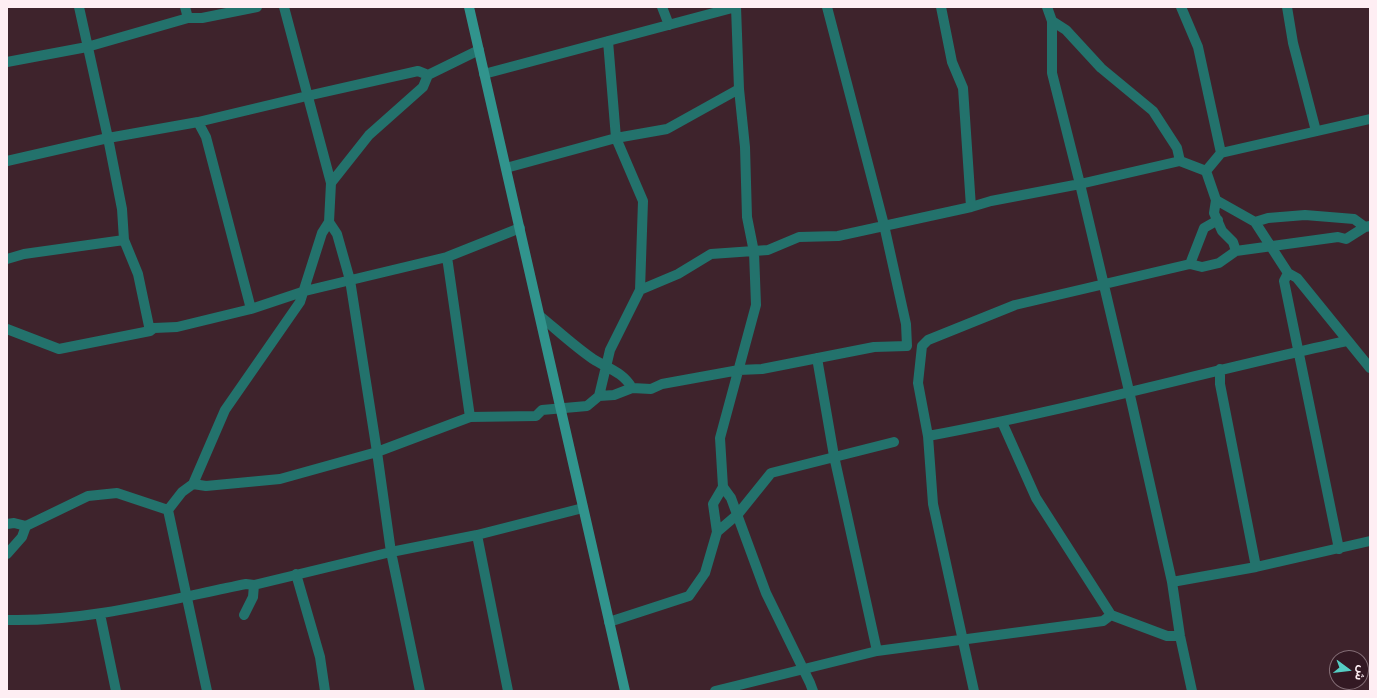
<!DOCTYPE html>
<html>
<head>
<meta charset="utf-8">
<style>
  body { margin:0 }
  #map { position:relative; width:1377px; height:698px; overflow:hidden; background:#3e232c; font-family:"Nunito Sans","Noto Sans Arabic",sans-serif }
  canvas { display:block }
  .frame { position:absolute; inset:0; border:8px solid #feeef3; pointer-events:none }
  .north { position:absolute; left:1329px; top:650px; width:40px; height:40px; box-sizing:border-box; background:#331923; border:1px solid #846e76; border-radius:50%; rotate:105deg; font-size:11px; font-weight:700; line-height:16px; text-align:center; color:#feeef3 }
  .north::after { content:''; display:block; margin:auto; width:14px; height:18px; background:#55cec4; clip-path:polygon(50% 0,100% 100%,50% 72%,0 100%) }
</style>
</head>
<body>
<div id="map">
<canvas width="1377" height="698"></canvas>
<div class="frame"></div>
<div class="north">ش</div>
</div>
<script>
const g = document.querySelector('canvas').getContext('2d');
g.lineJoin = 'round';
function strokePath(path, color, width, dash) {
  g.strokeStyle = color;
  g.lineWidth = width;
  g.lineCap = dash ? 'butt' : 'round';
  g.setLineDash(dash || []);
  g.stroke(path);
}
const street = new Path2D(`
  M79,7L108,138L122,209L124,240L138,274L150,331
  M185,7L188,18
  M662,7L669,25
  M941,7L952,62L963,88L971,207L991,201L1080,184L1180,161L1206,171L1216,200L1214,213L1222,231L1233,242L1236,251
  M1047,7L1052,21V73L1080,184L1129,391L1172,582L1180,636L1192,691
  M1181,7L1198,47L1221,153
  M1287,7L1293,43L1316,131
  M1052,21L1066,30L1101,68L1153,111L1177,148L1180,161
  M7,62L87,47L188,18H202L257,7
  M484,74L736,7
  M198,122L206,137L251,309
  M7,161L108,138L198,122L307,96L418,71L428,75
  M506,168L616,138L667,129L739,89
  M1206,171L1221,153L1370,119
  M331,183L369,135L423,87L428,75L479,50
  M1216,200L1255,222L1288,273L1297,278L1370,368
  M329,222L337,234L350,280L377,452L391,552L420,691
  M1255,222L1268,218L1305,215L1354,219L1365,227
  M447,257L470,417
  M7,259L24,254L124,240
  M1190,264L1204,228L1218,220
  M1288,273L1284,281L1339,549
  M640,290L678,274L711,254L768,250L799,237L838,236L971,207
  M540,316C557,330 574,346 593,359C607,368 623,372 632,388
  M7,329L59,349L150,331L154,328L177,327L251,309L305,291L447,257L520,228
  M817,358L834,456L877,651
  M1220,369V384L1256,567
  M599,396L610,350L640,290L643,201L616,138L608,41
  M1002,422L1036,498L1111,615L1167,636H1180
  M928,436C1069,410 1207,371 1347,341
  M193,484L206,486L280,479L377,452L470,417L536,416L542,410L587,406L599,396L614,395L632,388L651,389L662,384L739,370L762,369L874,347L907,346L906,324L884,225L827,7
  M723,487L731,498L766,593L810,683L813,691
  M7,524L14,523L26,526L88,496L117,493L168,510
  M717,532L738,514L771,473L894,442
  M477,535L508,691
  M7,554L22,537L26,526
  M296,574L320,657L325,691
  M1172,582L1256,567L1370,541
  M100,614L116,691
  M244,615L253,597L254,585
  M7,620C88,622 167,600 246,584L254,585L391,552L477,535L583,508
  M609,622L689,596L705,573L717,532L713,504L723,487L720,438L756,305L754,252L747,217L745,147L739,89L736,7
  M207,691L168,510L182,492L193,484L225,410L300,302L322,233L329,222L331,183L284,7
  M715,691L877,651L1103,621L1111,615
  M974,691L933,504L928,436L918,383L922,346L928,340L1015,305L1190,264L1202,267L1219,263L1236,251L1338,237L1346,239L1365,227L1370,226`);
const secondary = new Path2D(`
  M469,7L625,691`);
strokePath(street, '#23726c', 10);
strokePath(secondary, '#31948d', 10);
</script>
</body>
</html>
